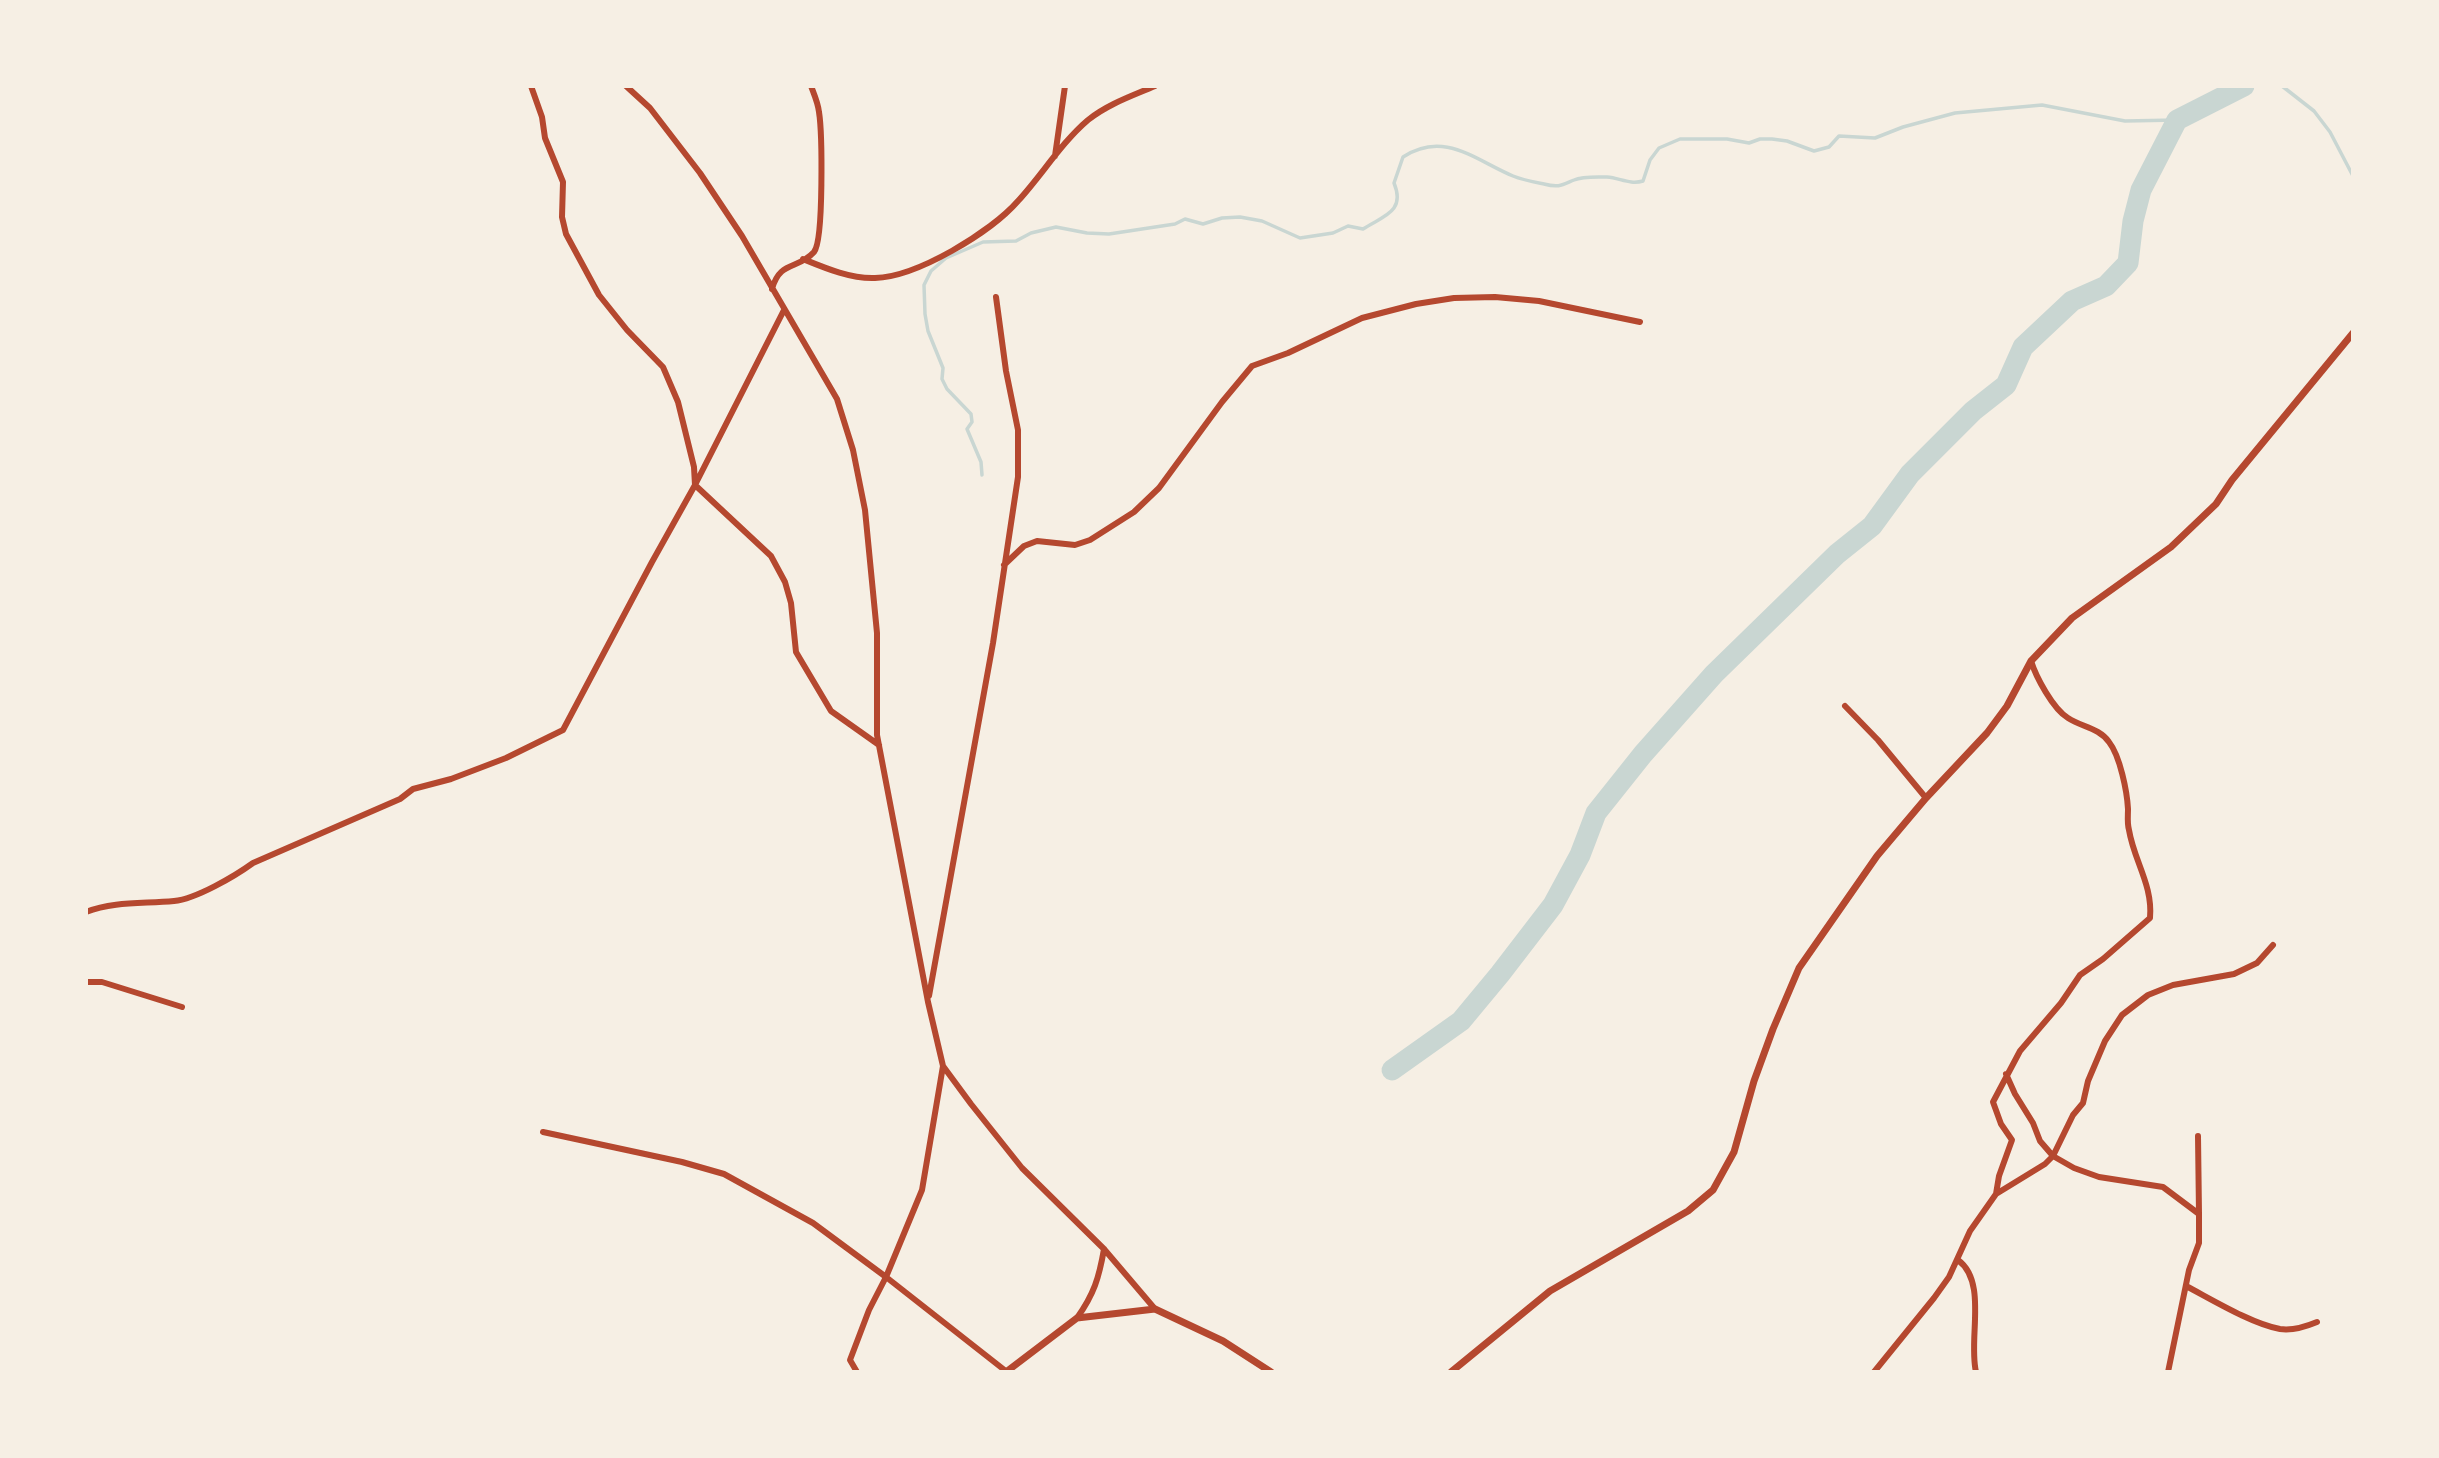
<!DOCTYPE html>
<html>
<head>
<meta charset="utf-8">
<style>
  body { margin:0 }
  #map { position:relative; width:2439px; height:1458px; overflow:hidden; background:#f6efe4; font-family:Merriweather,serif }
  canvas { display:block }
  .frame { position:absolute; inset:0; border:88px solid #f6efe4; pointer-events:none }
</style>
</head>
<body>
<div id="map">
<canvas width="2439" height="1458"></canvas>
<div class="frame"></div>
</div>
<script>
const g = document.querySelector('canvas').getContext('2d');
g.lineJoin = 'round';
function strokePath(path, color, width, dash) {
  g.strokeStyle = color;
  g.lineWidth = width;
  g.lineCap = dash ? 'butt' : 'round';
  g.setLineDash(dash || []);
  g.stroke(path);
}
const stream = new Path2D(`
  M2282,86L2314,111L2330,132L2353,176
  M2353,233V256
  M982,475L981,462L967,429L972,422L971,414L947,389L942,379L943,368L928,331L925,314L924,285L931,271L946,258L983,242L1016,241L1031,233L1056,227L1087,233L1109,234L1175,224L1185,219L1203,224L1222,218L1240,217L1262,221L1300,238L1333,233L1348,226L1363,229C1383,216 1406,212 1394,183L1403,157C1444,130 1475,160 1513,176C1523,180 1534,182 1544,184C1559,188 1562,185 1574,180C1583,176 1597,177 1607,177C1620,178 1630,185 1643,181L1650,160L1659,148L1680,139H1727L1749,143L1760,139H1772L1787,141L1814,151L1829,147L1839,136L1875,138L1903,127L1955,113L2042,105L2125,121L2177,120`);
const river = new Path2D(`
  M1392,1070L1461,1021L1500,974L1553,905L1580,855L1596,813L1643,754L1714,674L1837,554L1872,526L1910,474L1973,411L2006,385L2023,347L2072,301L2106,286L2128,263L2133,221L2141,190L2177,120L2244,86`);
const minor = new Path2D(`
  M531,86L542,117L545,138L563,182L562,217L566,234L599,295L627,330L663,367L678,402L694,467L695,485L771,556L785,582L791,603L796,652L831,711L879,745
  M626,86L650,108L700,173L742,236L837,399L853,450L865,510L877,633V735L928,1002L943,1066L971,1104L1022,1168L1104,1249L1155,1309
  M1055,156L1065,86
  M803,259C825,268 851,279 875,278C917,277 991,232 1018,201C1042,175 1061,143 1088,120C1108,104 1132,96 1155,86
  M772,289C780,260 798,270 814,252C824,240 822,131 819,112C818,103 814,94 811,86
  M1004,565L1024,546L1037,541L1075,545L1090,540L1134,512L1159,488L1222,402L1252,366L1288,353L1362,318L1416,304L1454,298L1495,297L1539,301L1640,322
  M1845,706L1878,740L1926,798
  M86,912C114,901 144,904 174,901C196,899 235,876 253,863L400,799L413,789L451,779L506,758L563,730L652,562L695,485L784,310
  M86,982H102L182,1007
  M929,996L993,643L1018,477V430L1006,371L996,297
  M2006,1074L2015,1094L2033,1123L2040,1141L2053,1156L2074,1168L2099,1177L2163,1187L2199,1214V1243L2189,1270L2168,1372
  M543,1132L682,1162L724,1174L813,1223L886,1277L1007,1372
  M2198,1136L2199,1214
  M1996,1194L2045,1164L2053,1156L2073,1115L2083,1103L2088,1081L2105,1041L2122,1015L2148,995L2173,985L2234,974L2257,963L2273,945
  M1958,1260C1988,1282 1968,1339 1976,1372
  M2186,1286C2211,1299 2252,1324 2280,1329C2293,1331 2305,1327 2317,1322
  M1077,1318C1094,1294 1099,1278 1104,1249
  M857,1372L850,1360L869,1310L886,1277L922,1190L943,1066
  M1874,1372L1934,1298L1949,1277L1970,1231L1996,1194L1999,1176L2012,1140L2001,1124L1993,1102L2020,1051L2061,1003L2080,975L2103,959L2150,918C2153,885 2134,861 2129,830C2127,823 2128,816 2128,809C2127,791 2120,756 2109,742C2099,728 2082,727 2068,718C2053,709 2036,677 2031,661`);
const tertiary = new Path2D(`
  M1006,1372L1077,1318L1155,1309L1223,1341L1271,1372
  M1451,1372L1550,1291L1688,1211L1713,1190L1734,1152L1754,1081L1773,1029L1799,968L1877,856L1926,798L1987,733L2007,706L2031,661L2072,618L2171,547L2216,504L2232,480L2353,333`);
strokePath(stream, '#c9d6d2', 3.5);
strokePath(river, '#c9d6d2', 21);
strokePath(minor, '#b5482f', 6);
strokePath(tertiary, '#b5482f', 7);
</script>
</body>
</html>
